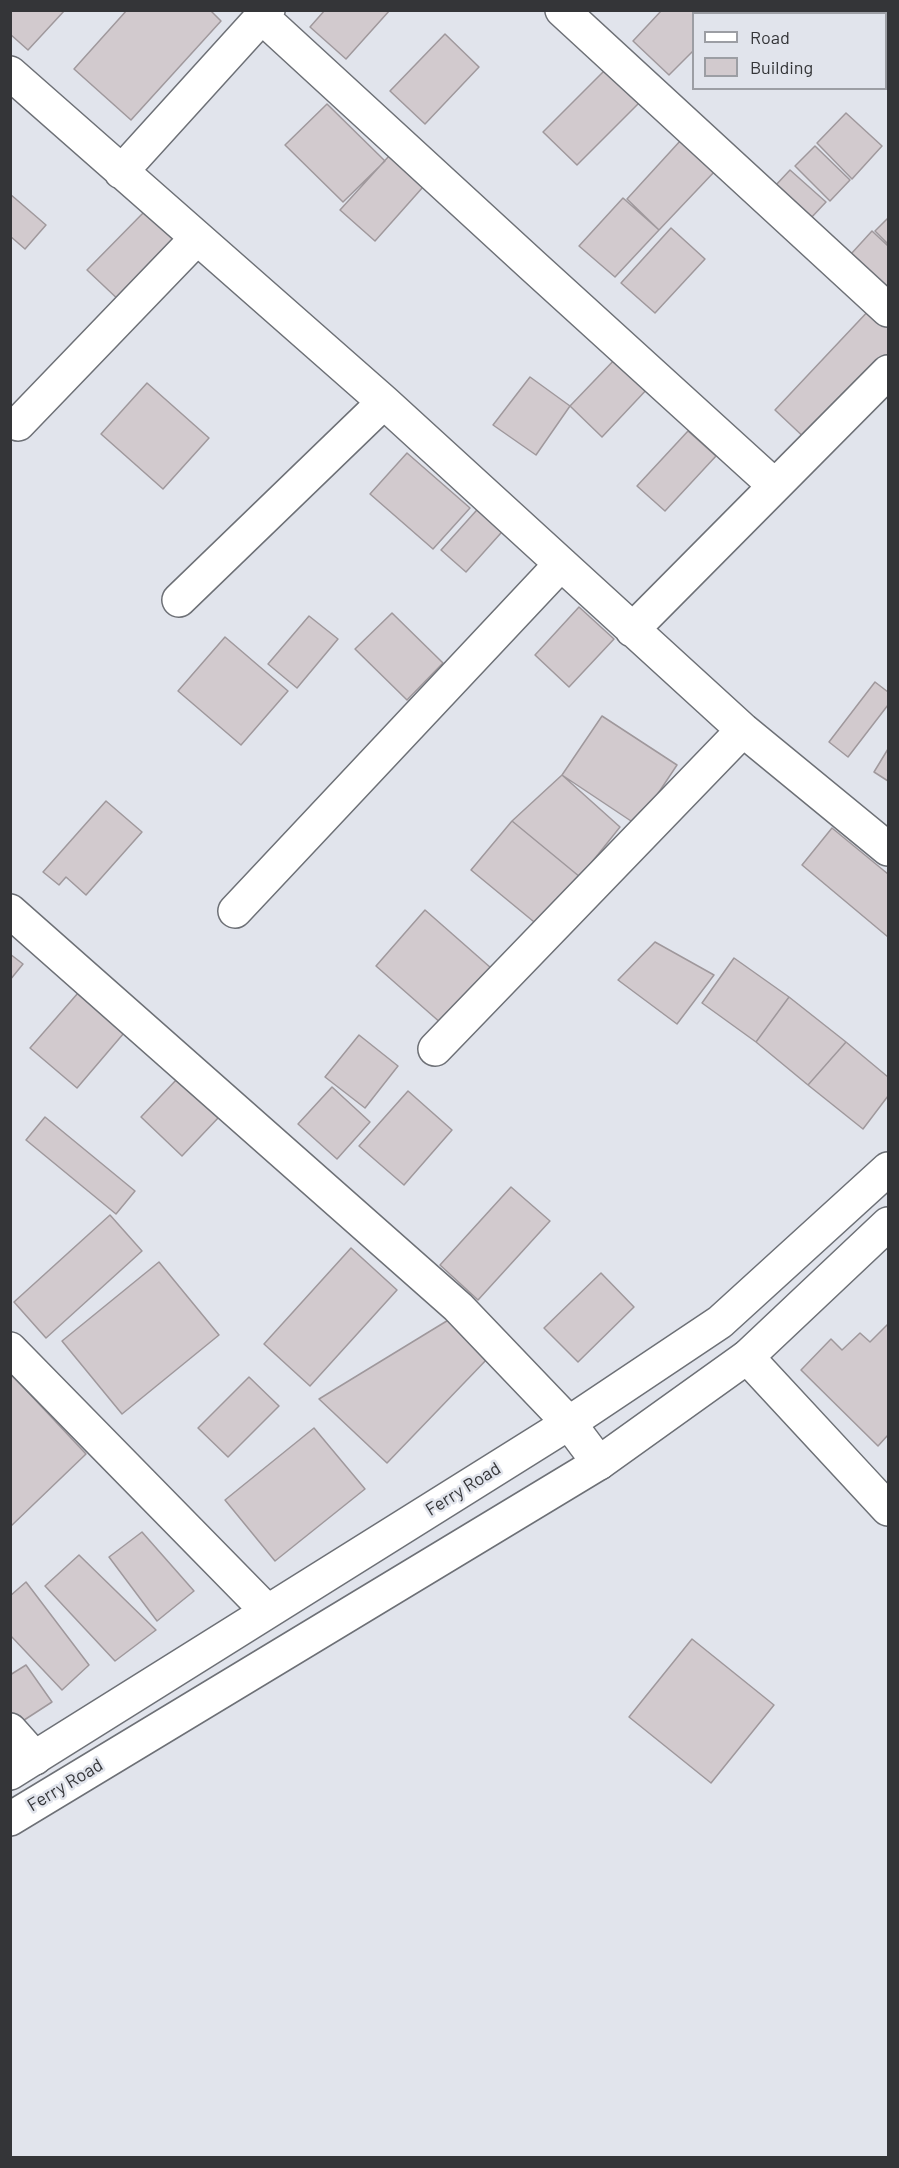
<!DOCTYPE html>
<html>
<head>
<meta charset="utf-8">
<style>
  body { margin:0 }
  #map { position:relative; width:899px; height:2168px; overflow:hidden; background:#e1e4ec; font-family:Barlow,sans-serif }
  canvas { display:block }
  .frame { position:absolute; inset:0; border:12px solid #343538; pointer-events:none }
  .legend { position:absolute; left:692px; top:12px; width:195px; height:78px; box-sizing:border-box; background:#e1e4ec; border:2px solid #9c9ea4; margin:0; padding:8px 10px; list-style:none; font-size:18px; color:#343538 }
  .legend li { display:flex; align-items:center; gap:12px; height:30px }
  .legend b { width:30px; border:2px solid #9c9ea4 }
</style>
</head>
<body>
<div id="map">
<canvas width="899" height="2168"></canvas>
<div class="frame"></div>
<ul class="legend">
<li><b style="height:8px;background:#fff"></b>Road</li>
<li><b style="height:16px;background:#d2cace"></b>Building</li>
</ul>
</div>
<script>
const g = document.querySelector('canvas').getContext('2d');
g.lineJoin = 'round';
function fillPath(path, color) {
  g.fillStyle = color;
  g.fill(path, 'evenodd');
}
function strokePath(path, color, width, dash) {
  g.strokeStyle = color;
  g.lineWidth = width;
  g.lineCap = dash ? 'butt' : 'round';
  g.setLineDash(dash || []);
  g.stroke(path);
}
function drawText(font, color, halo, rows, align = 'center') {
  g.font = font + ' Barlow,sans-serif';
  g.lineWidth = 5;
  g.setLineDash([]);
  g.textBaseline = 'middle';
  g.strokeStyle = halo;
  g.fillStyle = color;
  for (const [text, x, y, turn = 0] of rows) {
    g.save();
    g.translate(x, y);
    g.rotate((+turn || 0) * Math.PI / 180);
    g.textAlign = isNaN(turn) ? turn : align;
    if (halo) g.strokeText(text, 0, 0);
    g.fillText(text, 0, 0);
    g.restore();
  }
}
const building = new Path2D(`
  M10,10H65L28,50L10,34Z
  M127,10H210L221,21L131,120L74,69Z
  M325,10H390L346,59L310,27Z
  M662,10H726L729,13L694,14V50L669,75L633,41Z
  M445,34L479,67L425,124L390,91Z
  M607,68L641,101L577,165L543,132Z
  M327,104L385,161L343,202L285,145Z
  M846,113L882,146L852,179L817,143Z
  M681,140L715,171L659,230L627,199Z
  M815,146L850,180L830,201L795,166Z
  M389,156L423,187L375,241L340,210Z
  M790,170L826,202L810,219L775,186Z
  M10,194L46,225L25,249L10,236Z
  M623,198L659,230L615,277L579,246Z
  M146,210L180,242L122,303L87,270Z
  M888,218V244L875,231Z
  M671,228L705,259L655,313L621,283Z
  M872,231L888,246V290L851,254Z
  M872,307L888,322V358L809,442L775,410Z
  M618,356L650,386L602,437L570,406Z
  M530,377L570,406L536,455L493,425Z
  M147,383L209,438L163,489L101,434Z
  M688,431L716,456L665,511L637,486Z
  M407,453L470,508L433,549L370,494Z
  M484,502L509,524L466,572L441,550Z
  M579,607L614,639L569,687L535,655Z
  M392,613L443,663L407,700L355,649Z
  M309,616L338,639L297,688L268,664Z
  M225,637L288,691L241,745L178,691Z
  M875,682L888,692V705L848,757L829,742Z
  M602,716L677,765L637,825L562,775Z
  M888,749V781L874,772Z
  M562,775L620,827L580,877L512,821Z
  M106,801L142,832L86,895L66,877L59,885L43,872Z
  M512,821L580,877L539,926L471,870Z
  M832,828L888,874V937L802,865Z
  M425,910L491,968L442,1024L376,966Z
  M655,942L714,975L677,1024L618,980Z
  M10,954L23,964L10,980Z
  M734,958L789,997L756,1042L702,1003Z
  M78,993L124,1033L77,1088L30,1048Z
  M789,997L846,1042L808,1085L756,1042Z
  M359,1035L398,1066L365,1108L325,1077Z
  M846,1042L888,1077V1096L863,1129L808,1085Z
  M178,1078L219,1117L182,1156L141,1117Z
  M332,1087L370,1122L337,1159L298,1124Z
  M408,1091L452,1130L404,1185L359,1146Z
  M45,1117L135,1191L116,1214L26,1140Z
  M511,1187L550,1221L478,1300L440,1265Z
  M110,1215L142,1251L46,1338L14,1302Z
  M351,1248L397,1290L310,1386L264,1344Z
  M159,1262L219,1335L122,1414L62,1341Z
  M601,1273L634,1307L578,1362L544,1328Z
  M450,1319L490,1356L387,1463L319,1399Z
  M888,1324V1435L878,1446L801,1370L831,1339L842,1350L860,1333L870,1342Z
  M10,1373L86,1454L10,1527Z
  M249,1377L279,1406L228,1457L198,1428Z
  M314,1428L365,1489L275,1561L225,1500Z
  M142,1532L194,1591L157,1621L109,1557Z
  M79,1555L156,1630L115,1661L45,1586Z
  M26,1582L89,1665L62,1690L10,1635V1596Z
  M692,1639L774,1705L711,1783L629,1717Z
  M26,1665L52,1702L18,1724L10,1713V1675Z`);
const street = new Path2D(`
  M562,10L888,310
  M860,10L863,14
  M262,17L532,265L775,486
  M886,34L888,37
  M10,73L384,402L743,730L888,849
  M121,172L268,10
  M18,424L197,238
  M179,600L384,402
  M632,630L888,372
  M10,911L458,1307L569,1423L599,1463
  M235,911L561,564
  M435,1049L743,730
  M10,1349L267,1611
  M747,1357L888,1509
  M10,1730L35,1758`);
const secondary = new Path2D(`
  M10,1773L569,1423L720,1322L888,1169
  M10,1819L599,1463L747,1357L888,1224`);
const streetNames = [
  ["Ferry Road",463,1489,-32],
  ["Ferry Road",65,1785,-31]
];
fillPath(building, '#d2cace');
strokePath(building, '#9f989c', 1.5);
strokePath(street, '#6d7076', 36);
strokePath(secondary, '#6d7076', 36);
strokePath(street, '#fff', 33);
strokePath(secondary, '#fff', 33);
drawText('18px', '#343538', '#e1e4ec', streetNames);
</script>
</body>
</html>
